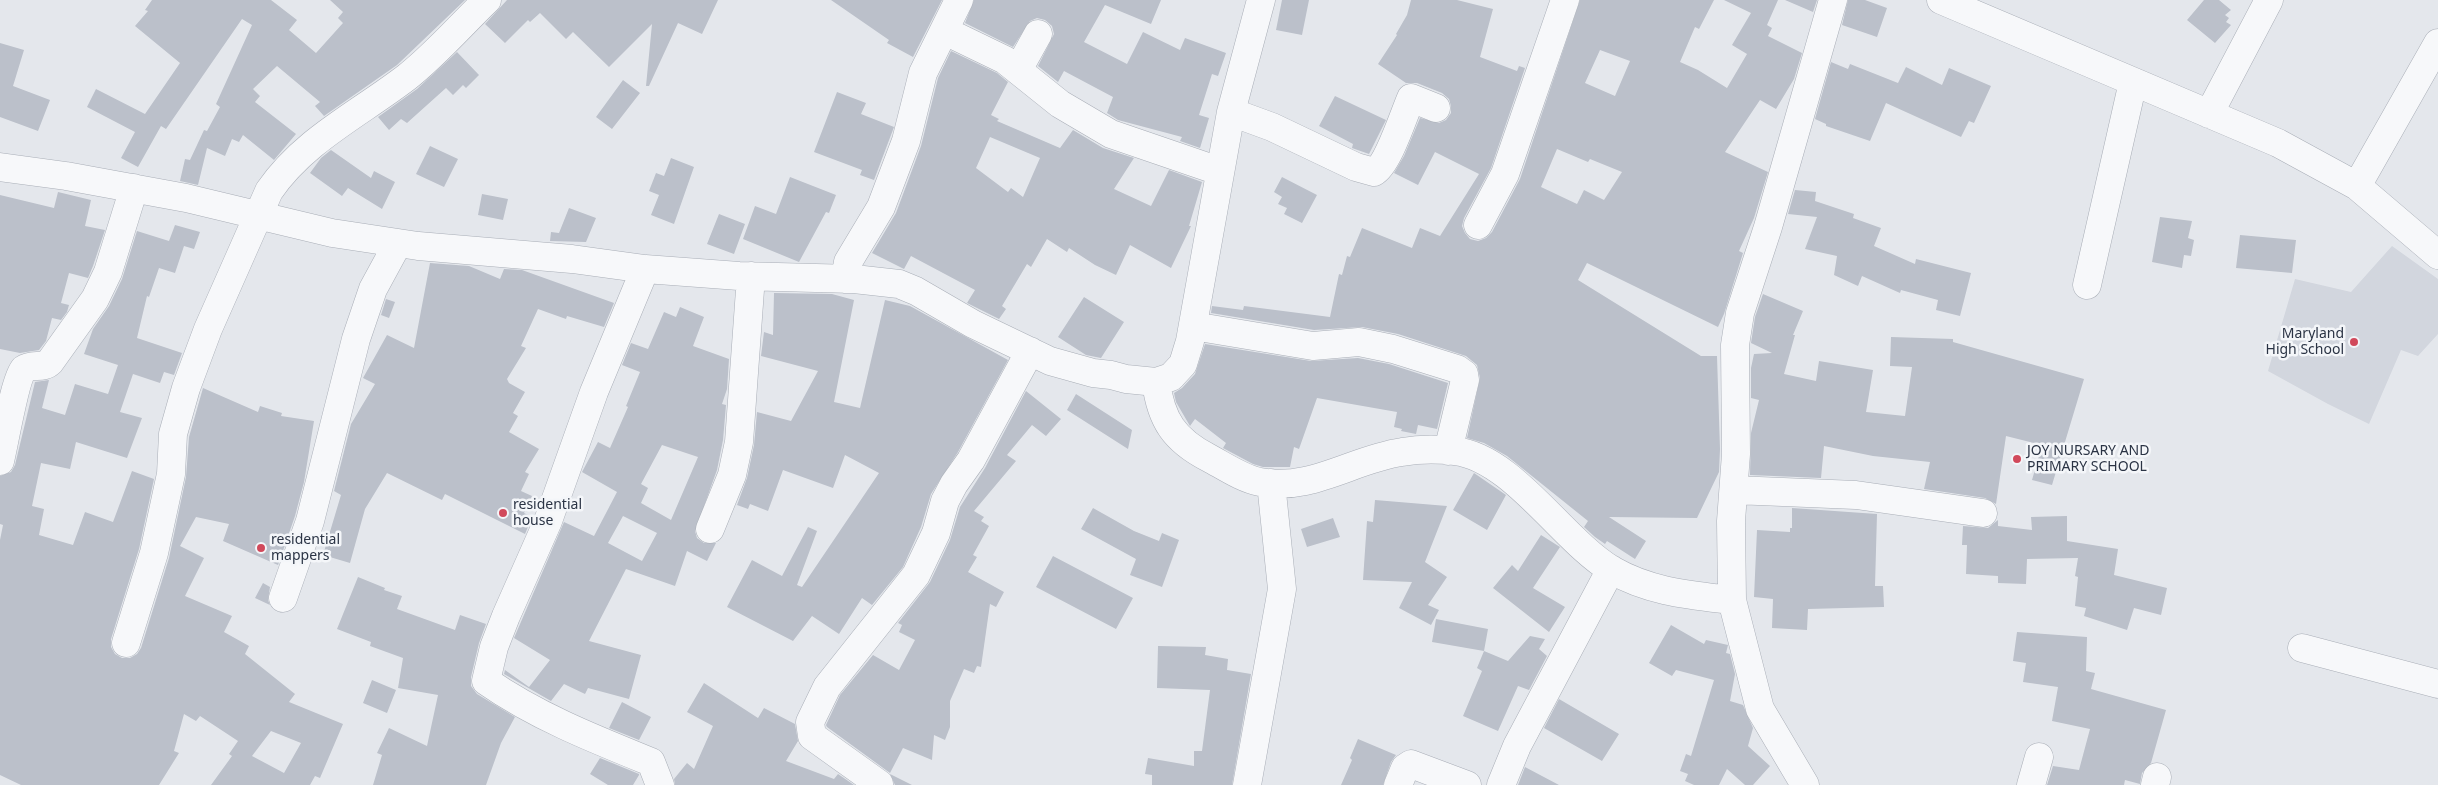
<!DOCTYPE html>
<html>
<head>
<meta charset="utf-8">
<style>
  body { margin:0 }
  canvas { display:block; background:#e4e7ec }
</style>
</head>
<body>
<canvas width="2438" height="785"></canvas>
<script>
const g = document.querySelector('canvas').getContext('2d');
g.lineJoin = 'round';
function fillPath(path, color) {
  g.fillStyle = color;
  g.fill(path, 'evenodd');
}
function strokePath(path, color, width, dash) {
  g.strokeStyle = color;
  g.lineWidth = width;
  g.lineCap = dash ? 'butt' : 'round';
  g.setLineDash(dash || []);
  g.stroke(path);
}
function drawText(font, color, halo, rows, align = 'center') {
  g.font = font + ' "Noto Sans",sans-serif';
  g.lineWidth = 5;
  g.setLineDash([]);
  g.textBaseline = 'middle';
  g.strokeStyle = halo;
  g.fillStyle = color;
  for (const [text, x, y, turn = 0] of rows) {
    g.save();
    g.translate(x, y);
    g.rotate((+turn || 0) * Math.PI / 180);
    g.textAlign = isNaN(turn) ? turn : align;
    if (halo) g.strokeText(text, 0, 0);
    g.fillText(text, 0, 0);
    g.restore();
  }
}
const built = new Path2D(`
  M2392,246L2438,279V334L2418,356L2401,350L2369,424L2328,404L2268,371L2295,279L2351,292Z`);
const building = new Path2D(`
  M152,0H271L297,20L289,30L316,53L343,23L338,18L343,12L330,0H465L397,65L324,116L315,106L320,102L277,66L253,89L260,96L255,102L296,134L274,160L243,135L239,142L232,139L225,156L207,148L198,185L180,181L185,159L190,160L204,130L207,131L220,107L216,104L252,25L242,19L166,129L161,126L138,167L121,158L135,132L87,107L96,89L145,114L180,63L135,26L148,11L145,10Z
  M507,0H718L702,34L678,23L649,86H646L652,24L609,67L573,32L566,39L540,13L530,22L528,20L505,43L485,24Z
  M831,0H942L913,57L887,43L889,40Z
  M974,0H1161L1151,24L1105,5L1084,42L1127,64L1143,32L1180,50L1185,38L1226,53L1218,76L1212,74L1199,115L1209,118L1200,148L1180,141L1182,137L1118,120L1107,113L1113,97L1064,71L1058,82L1038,66L1054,34L1052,26L1045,20L1037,18L1030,21L1013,47L965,23Z
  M1282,0H1309L1302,35L1276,30Z
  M1411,0H1457L1493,9L1480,57L1517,71L1519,66L1525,68L1491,168L1464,218L1462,226L1465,233L1470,239L1478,241L1486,238L1492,232L1520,179L1580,0H1714L1699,29L1695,27L1680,62L1698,70L1727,88L1747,54L1732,45L1751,13L1724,0H1778L1767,25L1772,28L1768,36L1802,53L1794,79L1776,109L1760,100L1725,152L1768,172L1754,218L1739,251L1743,253L1724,314L1718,327L1587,263L1578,280L1701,356H1717L1720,449L1719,472L1697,518L1609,517L1646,541L1635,559L1607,541L1605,544L1595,537L1584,527L1588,521L1507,456L1484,443L1467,438L1480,378L1477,365L1466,356L1398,334L1362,327L1314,330L1211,313L1212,306L1243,310L1244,306L1330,317L1339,274L1342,275L1347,256L1350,257L1362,228L1412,248L1420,228L1440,236L1479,174L1435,152L1418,185L1394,173L1404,156L1420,118L1439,123L1446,120L1451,113V106L1449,99L1442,93L1417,83H1406L1378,64L1397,35L1396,34L1407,15ZM1600,50L1630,61L1615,96L1585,83ZM1557,149L1588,162L1590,159L1622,172L1604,200L1584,190L1577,204L1541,187Z
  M1785,0H1817L1813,12Z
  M1848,0H1865L1887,8L1877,37L1842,25Z
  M2204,0H2219L2231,10L2225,15L2229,18L2226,22L2231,25L2215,43L2187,20Z
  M0,43L24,50L13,86L50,100L38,131L0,117Z
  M951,51L997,73L1008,82L991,115L999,119L997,121L1060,148L1073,130L1103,148L1134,158L1114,189L1151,206L1169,170L1202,182L1189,226H1191L1171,268L1130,245L1116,275L1095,265L1069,248L1067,252L1047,239L1031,267L1027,264L1002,306L1006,309L999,319L967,303L975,290L911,256L904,269L872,253L896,213L921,146L938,78ZM990,137L1040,158L1023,197L1011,188L1008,192L976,168Z
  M457,52L479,75L466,88L463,85L453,95L446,88L407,123L401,119L389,130L378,117L417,89Z
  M1831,62L1848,69L1850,64L1898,83L1906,67L1942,85L1949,68L1991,86L1974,123L1969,121L1961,137L1886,103L1870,141L1826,126V124L1815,119Z
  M623,80L640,93L612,129L596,117Z
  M837,92L866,103L861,114L894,127L874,180L860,175L862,170L814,152Z
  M1335,96L1386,120L1369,154L1352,148L1353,144L1319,126Z
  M430,146L458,159L444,187L416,174Z
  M331,150L371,178L374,171L395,182L382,209L348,188L342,196L310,173L321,158Z
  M671,158L694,167L674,224L651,215L659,195L649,191L656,173L664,176Z
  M790,177L836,195L829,213L826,212L799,262L743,239L755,206L776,214Z
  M1282,177L1317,195L1302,223L1284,214L1287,208L1278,204L1282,197L1274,192Z
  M1795,190L1816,192L1815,201L1854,214L1853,218L1881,228L1874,246L1915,264L1916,259L1971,273L1960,316L1936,310L1938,300L1901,290L1900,293L1862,276L1858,286L1834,275L1837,256L1805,249L1817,217L1788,214Z
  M58,192L91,200L85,226L105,230L93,266L88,278L69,273L61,303L69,305L67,312L61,320L52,318L46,341L39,350L20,353L0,349V195L54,208Z
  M482,194L508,199L503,220L478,215Z
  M569,208L596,218L586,242L550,241L551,232L559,233Z
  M719,214L745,224L734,254L707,244Z
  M2160,217L2192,221L2188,238L2194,240L2191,256L2184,255L2182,268L2152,262Z
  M175,225L200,232L194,249L184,246L175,273L159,268L149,297L147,296L137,338L182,353L174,375L164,372L160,383L133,374L120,412L142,418L127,458L76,442L70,469L41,463L32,506L44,509L39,535L73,545L85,512L113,522L132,471L154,479L139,549L111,639V647L115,654L122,658H130L137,654L141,648L169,558L186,477L189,437L203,388L258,412L260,406L282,413L281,416L314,421L304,482L295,516L278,565L223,541L229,524L196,517L180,546L204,558L185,596L232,616L224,632L249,646L245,654L295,694L289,702L343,724L320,778L315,776L310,785H211L232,756L229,754L238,741L200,716L196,721L184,714L174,751L179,753L159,785H21L0,775V540L3,525L0,524V476L11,472L15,465L35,382L49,380L42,408L65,415L75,384L108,394L118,365L84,354L93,329L109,306L122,279L137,231L169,241ZM271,731L301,743L284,773L252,756Z
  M2240,235L2296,240L2292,273L2236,268Z
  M430,263L469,266L500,279L504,269L522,270L614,303L604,327L567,316L566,319L538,309L521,346L526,348L507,379L509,383L525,392L513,413L518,416L509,432L539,449L525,472L529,474L521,491L532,496L524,513L532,517L525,534L445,494L442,500L387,473L365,509L350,563L323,555L341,495L334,491L351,424L375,384L363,378L387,335L414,348Z
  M774,293L832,294L854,300L834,402L860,408L885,300L910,306L1008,360L958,452L931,494L921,527L903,567L872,605L862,598L839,634L812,616L793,641L727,607L752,560L782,576L808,527L817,531L797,585L802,587L879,473L845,455L833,488L783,470L768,511L750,504L748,509L737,505L747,478L754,445L757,412L791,421L818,371L761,356L764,332L773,335Z
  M1763,294L1803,311L1793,335H1795L1784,374L1816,381L1819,361L1873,370L1866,412L1905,416L1912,367L1890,366L1891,337L1953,339V342L2084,379L2052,485L2032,480L2042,445L2006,436L1996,504L1985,498L1924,489L1930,462L1873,456L1824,446L1821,478L1750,475L1751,433L1759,400L1751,398V368L1754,354L1772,353L1751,343L1755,317Z
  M1084,297L1124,322L1101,358L1086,355L1058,337Z
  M386,299L395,302L389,318L381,315Z
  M680,307L704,317L693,346L729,359L727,389L722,404L726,405L723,440L717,470L695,531L697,538L704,543H716L707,561L687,551L675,586L626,569L589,641L641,655L629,699L588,688L585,694L564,684L551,701L504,674L505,670L529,687L550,660L514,638L564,522L594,536L617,492L582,472L598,442L610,448L628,407L626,406L640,372L622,365L631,343L648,349L664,312L676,317ZM662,445L698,457L671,520L641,503L648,488L641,484ZM623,516L657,533L642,561L608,543Z
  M1205,344L1311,361L1358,358L1389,364L1448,383L1437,429L1418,425L1416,434L1401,431L1402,429L1394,427L1397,412L1317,398L1299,449L1294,447L1290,467H1263L1253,464L1223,448L1226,443L1195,419L1190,426L1176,402L1174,393L1182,388L1195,374Z
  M1026,391L1061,419L1046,436L1032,425L1007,455L1016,461L974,511L984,517L981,521L989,526L973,555L977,557L968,572L1004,592L996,607L990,604L981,667L977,666L974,673L964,669L950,701V727L945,740L934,735L932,760L903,748L890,773L827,727L826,725L840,695L873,655L899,670L915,640L899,632L902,625L898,623L930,582L950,540L960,507L985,468Z
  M1076,394L1132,430L1128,449L1067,410Z
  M1474,473L1506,495L1487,530L1453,510Z
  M1375,500L1447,506L1425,562L1447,577L1428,605L1439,610L1431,625L1399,608L1412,582L1363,580L1367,521L1373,522Z
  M1093,508L1134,531L1159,541L1162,533L1179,540L1162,587L1130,575L1136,559L1081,529Z
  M1792,508L1877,514L1875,586H1883L1884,607L1808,609L1807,630L1772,628L1773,599L1754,597L1757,530L1790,532V528H1792Z
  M2067,516V541L2118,549L2114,575L2167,588L2161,615L2134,608L2127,630L2084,616L2086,608L2075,606L2078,577L2075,576L2078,558L2027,559L2026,584L1998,583V576L1966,574L1967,545H1962L1963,526L1988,528L1998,520V526L2032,530L2031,517Z
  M1333,518L1340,537L1307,547L1301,529Z
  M1541,535L1560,547L1533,588L1565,607L1549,632L1493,588L1512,565L1518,571Z
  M1053,556L1133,598L1116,629L1036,587Z
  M358,577L385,588L384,590L402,596L397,609L455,630L460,615L486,624L479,643L471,677V686L477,694L515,717L501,743L486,785H373L382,755L377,753L389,728L427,746L438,695L398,688L403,658L370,646L371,642L337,629Z
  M263,583L270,587L268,600L270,605L255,598Z
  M1436,619L1488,629L1484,651L1432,642Z
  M1671,625L1704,644L1706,640L1728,645L1726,653L1730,654L1735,674L1730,701L1743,705L1753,728L1748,746L1770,766L1753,785H1745L1727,769L1719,785H1694L1685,781L1688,774L1680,771L1686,754L1691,756L1714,680L1676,670L1672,676L1649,663Z
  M2017,632L2087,637L2086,671L2095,673L2091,689L2166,710L2151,763L2142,773L2140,784L2125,780L2124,785H2047L2053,766L2079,770L2090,729L2052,721L2058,687L2023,682L2026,663L2013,661Z
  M1530,636L1545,639L1539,649L1547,656L1529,690L1518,686L1498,731L1463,716L1482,671L1477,668L1484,651L1508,661Z
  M1158,646L1206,647L1205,655L1228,659L1227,670L1251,674L1232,785H1152V775L1145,774L1148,758L1194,766V751H1202L1210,690L1157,688Z
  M372,680L396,690L387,713L363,703Z
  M704,683L758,718L764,708L795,724L798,741L786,761L834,779L838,774L854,785H675L674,779L687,763L694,769L713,726L687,712Z
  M1559,699L1619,734L1602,761L1544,728Z
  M622,702L651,717L639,740L609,728Z
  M1358,739L1396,755L1391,762L1383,785H1341L1352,760L1350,758Z
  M600,758L639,774V775L633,785H608L590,774Z
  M1525,767L1559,785H1518Z
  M890,774L912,785H895Z`);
const minor = new Path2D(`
  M1941,0L2278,143L2357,186L2438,255
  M945,31L1005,60L1060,104L1111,134L1219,171
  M1018,70L1038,34
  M1231,112L1272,127L1356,167L1374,172C1388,165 1404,114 1411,98L1436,108
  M2209,114L2269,0
  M0,167L66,176L186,198L332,233L418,246L572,259L645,269L739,276L854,279L899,284L916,291L973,324L1050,361L1093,373L1111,375L1126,379L1156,382L1171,377L1183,364L1190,341L1231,112L1261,0
  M2357,186L2438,43
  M1478,225L1505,174L1565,0
  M645,269L594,392L548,521L506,616L494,647L486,681C536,716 594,739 651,762L660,785
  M845,279L848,262L881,207L906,141L923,73L959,0
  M2087,285L2133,82
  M1193,326L1313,346L1359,342L1393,349L1457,369L1464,374L1465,380L1448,451
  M1156,382C1161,420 1174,440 1209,458C1224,466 1243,479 1260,482C1311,492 1353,459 1402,452C1419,449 1438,449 1455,451C1513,458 1562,540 1612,570C1650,592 1690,595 1732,600
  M0,461C4,445 15,378 24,369C32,363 43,369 50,362L95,299L108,272L134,188
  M1734,490L1856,495L1983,513
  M710,529L732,475L739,442L751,276
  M283,598L310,521L356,339L373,289L398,243
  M126,643L154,553L171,474L173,434L186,388L208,329L269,191C304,140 359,114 407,77C435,55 461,25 487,0
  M2302,648L2438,684
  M879,784L812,736L810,722L827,687L916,575L936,533L945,501L954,484L971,460L1030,351
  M1247,785L1282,589L1271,483
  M1398,785L1405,768L1411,764L1467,785
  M1501,785L1517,746L1611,569
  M1805,785L1760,709L1732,600L1731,521L1736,454L1735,345L1740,313L1768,227L1833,0
  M2031,785L2039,757
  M2155,785L2157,777`);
const markers = [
  [2354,342,5,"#d1495b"],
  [2017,459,5,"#d1495b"],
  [503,513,5,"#d1495b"],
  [261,548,5,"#d1495b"]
];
const poiNames = [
  ["Maryland",2344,334,"right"],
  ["High School",2344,350,"right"],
  ["JOY NURSARY AND",2027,451],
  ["PRIMARY SCHOOL",2027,467],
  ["residential",513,505],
  ["house",513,521],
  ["residential",271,540],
  ["mappers",271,556]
];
fillPath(built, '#d2d6de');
fillPath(building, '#bbc0ca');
strokePath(minor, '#a9aeb7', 29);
strokePath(minor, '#f7f8fa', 28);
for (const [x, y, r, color] of markers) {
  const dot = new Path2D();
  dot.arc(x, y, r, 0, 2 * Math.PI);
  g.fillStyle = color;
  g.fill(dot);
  strokePath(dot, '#f4f6f9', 2);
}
drawText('14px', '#2b3445', '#f4f6f9', poiNames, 'left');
</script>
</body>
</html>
